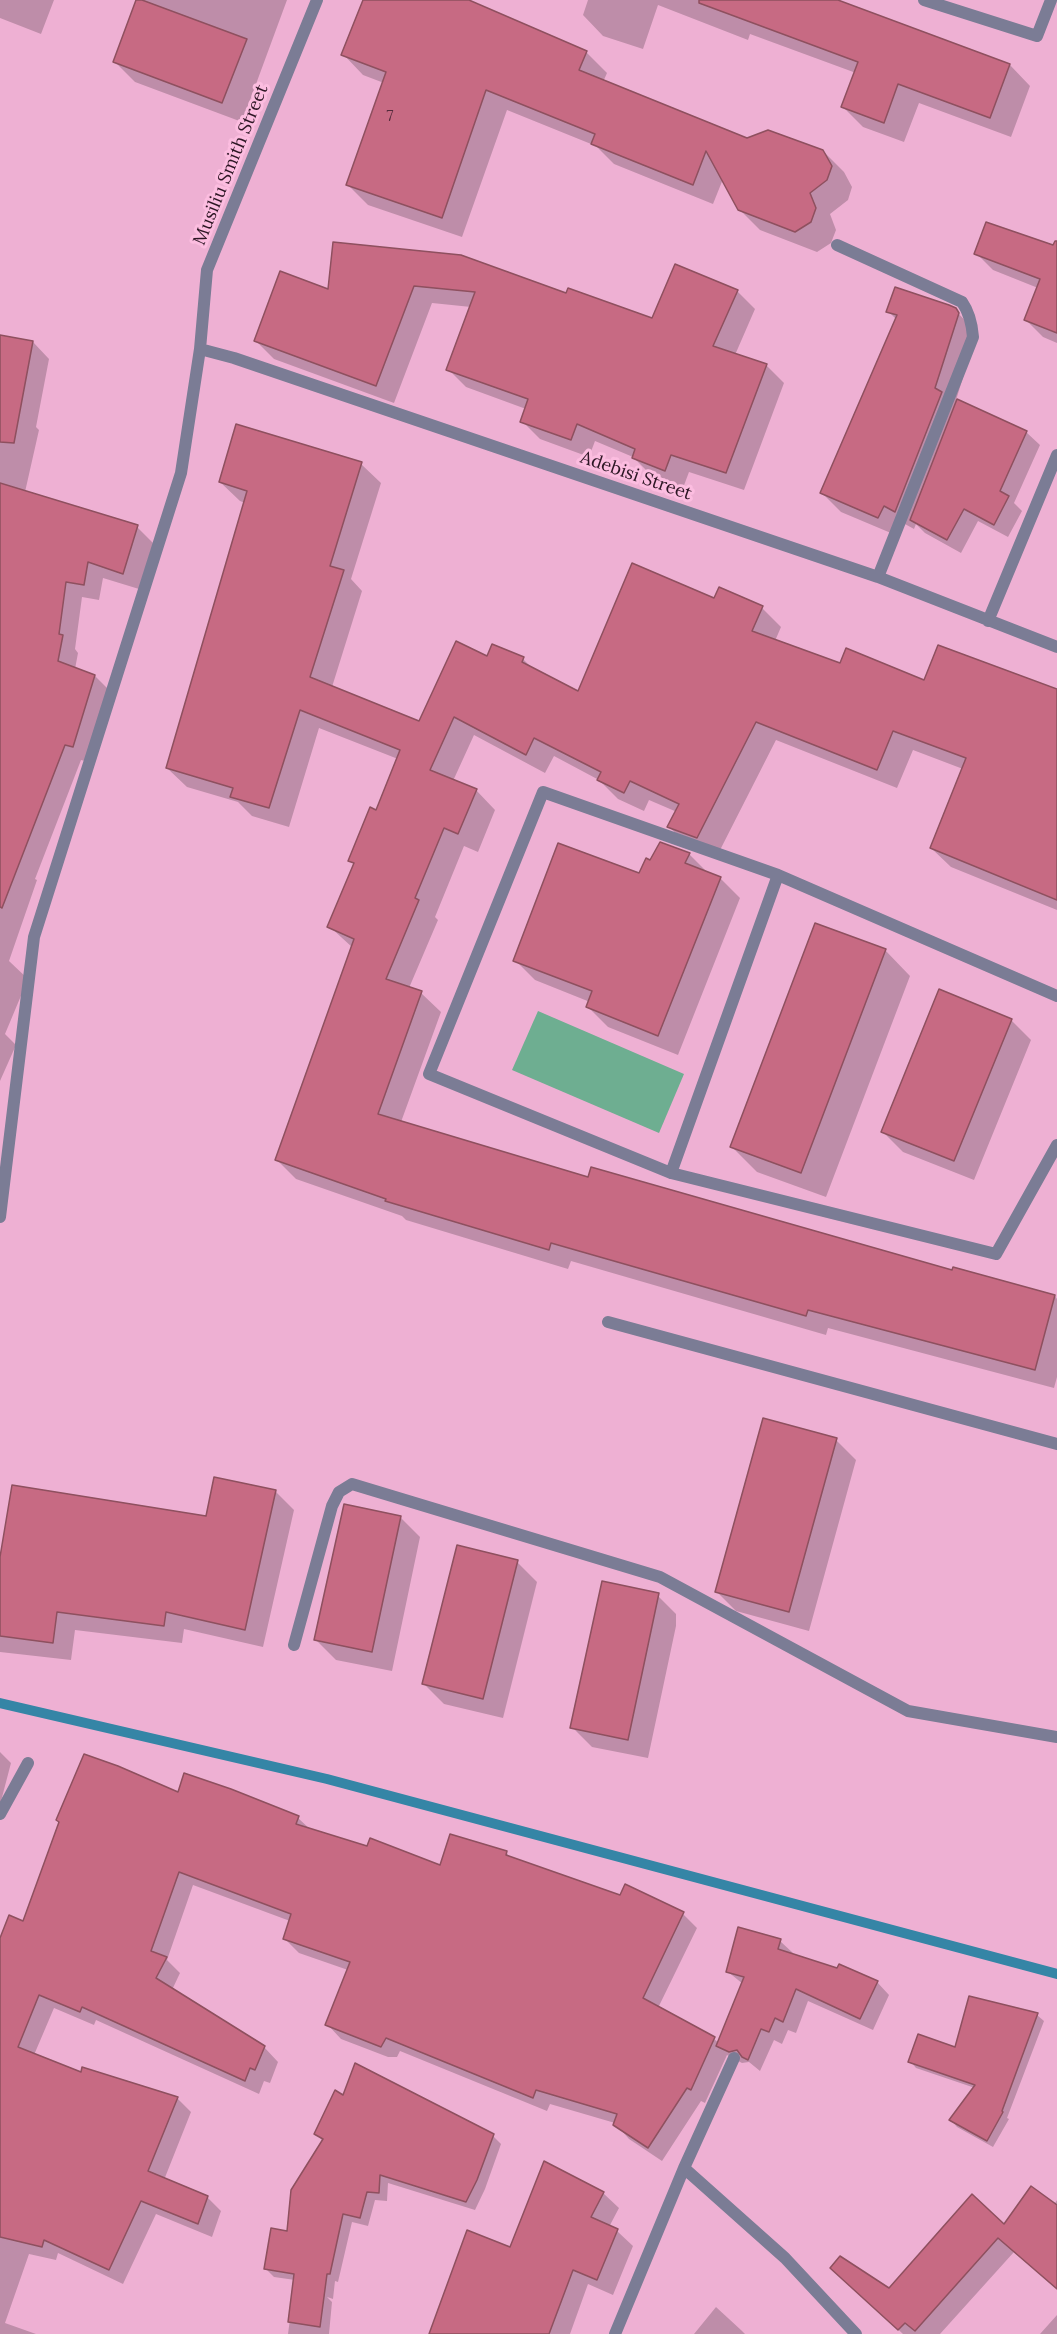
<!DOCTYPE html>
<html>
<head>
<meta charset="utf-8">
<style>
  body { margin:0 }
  canvas { display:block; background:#eeb0d3 }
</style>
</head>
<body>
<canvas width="1057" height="2334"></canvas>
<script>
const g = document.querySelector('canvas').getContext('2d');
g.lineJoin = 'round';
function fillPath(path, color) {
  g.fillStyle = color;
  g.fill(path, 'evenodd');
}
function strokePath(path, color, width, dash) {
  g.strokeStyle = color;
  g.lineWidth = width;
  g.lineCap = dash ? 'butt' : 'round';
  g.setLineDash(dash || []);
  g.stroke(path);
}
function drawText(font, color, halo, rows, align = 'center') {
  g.font = font + ' Lora,serif';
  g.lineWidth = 6;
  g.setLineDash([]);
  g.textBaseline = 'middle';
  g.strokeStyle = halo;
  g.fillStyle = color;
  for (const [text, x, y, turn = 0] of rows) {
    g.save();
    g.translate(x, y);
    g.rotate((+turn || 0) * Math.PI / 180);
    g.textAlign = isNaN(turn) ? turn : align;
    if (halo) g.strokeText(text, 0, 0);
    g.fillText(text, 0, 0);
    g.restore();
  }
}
const green = new Path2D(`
  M538,1011L684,1074L659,1133L512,1070Z`);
const shadow = new Path2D(`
  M0,0H54L41,34L0,18Z
  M138,0H287L242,122L135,82L115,62Z
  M364,0H465L586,52L607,73L603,82L747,140L823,151L844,172L852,187L848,200L830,214L836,230L831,243L817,252L760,230L739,209L723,179L713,204L614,164L596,146L507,110L462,237L368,205L348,185L384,83L363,75L343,54Z
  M588,0H833L1010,65L1030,86L1011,137L919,103L904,142L863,127L843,107L856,73L750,34L748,40L658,5L643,49L603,36L583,15Z
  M1057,240V343L1043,337L1026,320L1038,288L993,270L976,253L1054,247Z
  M335,244L567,295L653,320L737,291L755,309L735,355L766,365L784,383L744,490L689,472L683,488L651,475L633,457L595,441L589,457L540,439L522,421L526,409L466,387L448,369L471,307L432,303L394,403L274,359L256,341L330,291Z
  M955,310L977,333L956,400L1026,432L1040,445L1014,503L1022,511L1008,537L978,521L961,553L925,533L916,524L914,529L903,523L898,536L841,512L822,493L897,320L888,311Z
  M0,336L33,342L49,359L36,427L39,430L25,492L137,527L153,543L139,589L103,578L99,600L82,597L75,649L78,653L75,669L95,676L111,692L89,762L81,760L35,879L37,880L9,961L28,979L5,1034L16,1045L0,1081Z
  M361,464L381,483L351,579L362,591L332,687L419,723L488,658L523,659L535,671L579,693L715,600L762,608L781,627L775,641L841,665L925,682L1057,693V910L951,867L931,848L963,769L913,750L897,788L776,740L717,856L689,846L669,827L677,812L649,800L644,811L618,799L599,780L554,756L545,773L474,735L453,781L476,790L495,810L478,852L464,846L435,917L438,920L409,988L421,993L441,1012L401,1122L589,1179L953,1272L1055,1296L1057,1299V1377L1054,1388L828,1328L826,1335L571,1261L568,1269L406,1220L402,1216L296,1179L277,1160L353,948L329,926L355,865L350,860L377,812L398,759L319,728L289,827L252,816L238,802L187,787L167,768L245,503L240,501L220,482Z
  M689,854L709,874L720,878L740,898L678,1055L608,1027L588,1007L590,1002L535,980L515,960L640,875L651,862Z
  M885,950L910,976L826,1197L757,1172L731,1146Z
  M1011,1020L1031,1040L974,1180L903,1152L883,1132Z
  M836,1440L856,1460L809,1631L736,1611L716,1591Z
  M215,1479L276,1492L294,1510L263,1647L184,1629L182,1643L75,1630L71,1660L0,1652V1566L207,1517Z
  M400,1517L420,1537L392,1671L336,1660L316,1640Z
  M517,1562L537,1582L503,1718L444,1704L424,1684Z
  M656,1594L676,1614V1626L648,1758L592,1747L572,1727Z
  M0,1752L11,1763L0,1805Z
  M179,1794L298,1818L311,1830L441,1867L506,1853L513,1859L621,1896L683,1914L697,1928L658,2008L714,2039L719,2043L743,1984L727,1971L780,1941L793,1953L792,1955L877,1982L889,1995L873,2030L808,2001L796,2033L788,2030L782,2044L774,2040L760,2071L749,2062L742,2063L727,2055L705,2103L701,2101L662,2161L629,2139L615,2123L550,2104L547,2111L400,2051L397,2057H388L341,2039L327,2024L348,1970L299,1953L284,1938L290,1921L193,1885L167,1960L180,1973L172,1990L264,2047L278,2062L270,2083L264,2081L259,2094L96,2020L94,2025L54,2008L34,2055L82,2074L177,2098L191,2112L164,2180L207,2197L221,2211L212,2237L156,2214L123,2284L58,2253L56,2260L29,2254L5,2323L36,2334H0V1942Z
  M1037,2015L1044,2021L1007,2118L1009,2119L993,2147L957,2127L951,2120L975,2088L916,2068L910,2061L956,2049Z
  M344,2097L493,2136L501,2144L485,2189L475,2210L388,2183L387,2201L375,2200L368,2226L352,2222L338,2282L335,2281L333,2299L327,2297L332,2302L329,2334H288L295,2280L274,2277L265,2268L288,2232L323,2141L316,2134Z
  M603,2193L619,2208L609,2227L617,2231L633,2246L613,2295L588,2284L570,2334H437L511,2249Z
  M1057,2200V2289L1014,2252L940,2334H903L832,2268L889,2290L1005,2227L1054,2205Z
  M716,2307L741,2330L745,2334H694Z
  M1057,2315V2334H1040Z`);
const stream = new Path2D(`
  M0,1703L327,1779L1057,1974`);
const building = new Path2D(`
  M136,0H142L247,39L222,103L113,62Z
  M363,0H469L587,51L579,70L747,138L768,130L823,150L832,166L827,180L810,193L816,208L811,222L795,232L738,210L706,151L693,185L591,144L595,134L486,90L442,218L346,185L386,72L341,55Z
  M699,0H838L1010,64L990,118L898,84L884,123L841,107L858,62L699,3Z
  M986,222L1053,245L1055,241H1057V333L1024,320L1040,279L974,254Z
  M333,242L461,255L566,293L568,288L652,318L675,264L738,290L713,346L767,364L726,473L671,455L665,471L632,458L635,449L577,424L571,440L520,422L528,399L446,370L475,292L414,286L376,386L254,341L280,271L328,289Z
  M895,287L949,305L956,308L959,313L935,388L942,392L895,512L884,506L878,518L820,493L897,315L886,312Z
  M0,335L33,341L14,443L0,442Z
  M957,399L1027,431L1000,491L1009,496L994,525L964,509L947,540L910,520Z
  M236,424L362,462L330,566L344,570L310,677L419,721L456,641L487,656L492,644L524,657L522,662L578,691L632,563L714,598L719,587L763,606L752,631L840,663L846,648L924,680L938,645L1057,689V900L930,848L966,758L893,731L877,770L756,722L697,838L667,827L679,804L630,781L624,793L597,780L601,772L534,738L526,755L454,717L430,770L477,789L458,834L444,828L415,898L419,900L386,979L422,991L378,1114L588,1177L591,1167L952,1270L953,1267L1055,1295L1035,1370L808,1310L806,1316L551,1243L549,1250L385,1201L386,1199L275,1160L354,939L327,927L354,863L348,861L370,807L376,810L400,750L300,710L269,808L230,797L233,788L166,768L247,491L219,482Z
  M0,483L138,525L123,574L88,562L84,585L66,582L59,634L63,635L58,661L95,675L73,747L65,745L2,908L0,907Z
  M660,842L690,853L685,863L721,877L658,1036L586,1007L592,991L513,961L558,843L639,873L646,858L650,860Z
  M815,923L886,949L801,1173L730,1147Z
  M939,989L1012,1019L954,1161L881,1132Z
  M763,1418L837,1438L789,1612L715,1592Z
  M214,1477L276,1490L245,1630L166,1612L164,1626L57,1612L53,1643L0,1636V1557L12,1485L206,1516Z
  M344,1504L401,1516L372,1652L314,1640Z
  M457,1545L518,1560L483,1699L422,1684Z
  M602,1581L659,1593L628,1740L570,1728Z
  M84,1754L118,1766L178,1792L184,1773L231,1789L299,1816L296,1824L367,1846L370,1838L440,1865L450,1834L507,1851L506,1855L620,1895L625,1884L684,1912L643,1998L715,2037L691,2090L687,2088L648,2148L613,2125L617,2114L536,2090L533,2098L386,2038L381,2047L325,2025L350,1962L283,1939L291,1914L179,1872L151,1951L167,1957L156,1978L265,2046L255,2070L250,2068L245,2081L82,2007L80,2012L39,1995L18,2047L81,2072L82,2067L178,2097L148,2171L208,2196L198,2224L141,2201L109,2270L44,2240L42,2247L0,2237V1938L9,1915L23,1921L59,1822L56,1820Z
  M738,1927L781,1939L778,1949L837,1968L839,1964L878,1981L860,2019L796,1989L783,2022L775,2018L769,2032L761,2029L748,2060L742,2057L737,2050L729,2052L716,2046L744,1977L726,1972Z
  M969,1996L1038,2013L1002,2111L1003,2112L987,2141L949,2120L975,2085L908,2062L918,2034L955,2047Z
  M355,2063L494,2134L477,2180L466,2202L380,2175L379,2193L367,2192L360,2218L343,2214L330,2274H327L320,2327L288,2322L294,2274L264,2269L271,2228L287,2231L291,2190L323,2139L314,2134L335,2090L343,2095Z
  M544,2161L604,2192L591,2217L618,2229L597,2280L573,2270L549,2334H429L467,2230L510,2247Z
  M1031,2186L1057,2205V2289L998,2238L915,2331L905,2323L898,2330L830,2268L840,2256L889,2288L972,2194L1004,2224Z`);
const service = new Path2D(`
  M924,0L1037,36L1051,0
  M294,1645L332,1506L339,1492L352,1484L660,1577L908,1711L1057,1737`);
const minor = new Path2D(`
  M837,245L962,302C969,312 972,324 973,337L878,577
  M200,349L234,358L878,577L1057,647
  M988,621L1057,455
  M1057,996L778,875L543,792L429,1074L671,1173L996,1254L1057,1145
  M671,1173L778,875
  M0,1217L34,937L181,473L200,349L207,270L317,0
  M608,1322L1057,1444
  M0,1814L28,1763
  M684,2168L785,2258L856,2334
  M615,2334L684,2168L734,2058`);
const numberNames = [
  ["7",390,117]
];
const streetNames = [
  ["Musiliu Smith Street",231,165,-68],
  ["Adebisi Street",636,476,19]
];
fillPath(green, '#6eae91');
fillPath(shadow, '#0003');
strokePath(stream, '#3585a6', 10);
fillPath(building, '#c76a83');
strokePath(building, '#8e505f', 1.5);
strokePath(service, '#7b7c95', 12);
strokePath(minor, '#7b7c95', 12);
drawText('15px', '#542b3c', null, numberNames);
drawText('18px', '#2d1624', '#fcbde0', streetNames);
</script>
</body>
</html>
